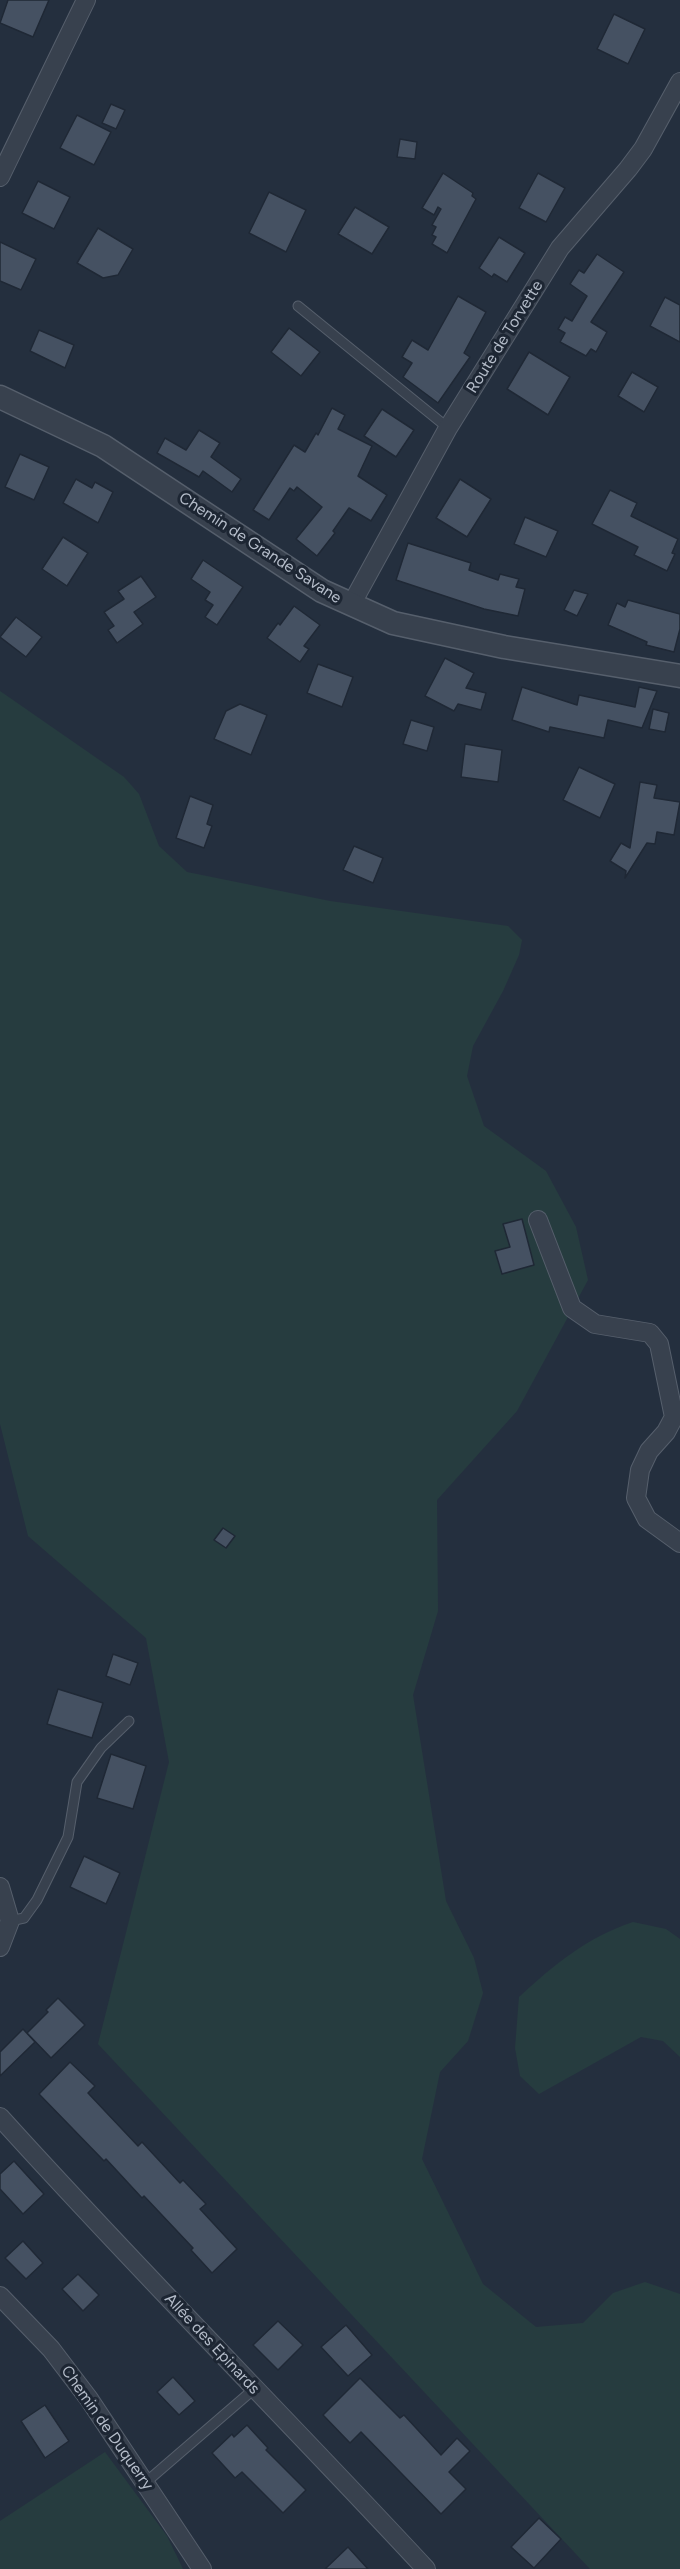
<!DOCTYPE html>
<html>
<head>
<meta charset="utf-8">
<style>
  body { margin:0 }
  canvas { display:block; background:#242f3e }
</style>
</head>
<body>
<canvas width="680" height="2569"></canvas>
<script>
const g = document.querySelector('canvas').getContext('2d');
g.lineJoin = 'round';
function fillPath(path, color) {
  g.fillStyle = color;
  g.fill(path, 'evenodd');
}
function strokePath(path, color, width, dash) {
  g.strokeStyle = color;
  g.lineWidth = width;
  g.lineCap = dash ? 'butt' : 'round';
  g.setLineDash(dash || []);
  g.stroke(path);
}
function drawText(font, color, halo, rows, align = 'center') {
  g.font = font + ' Figtree,sans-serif';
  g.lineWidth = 6;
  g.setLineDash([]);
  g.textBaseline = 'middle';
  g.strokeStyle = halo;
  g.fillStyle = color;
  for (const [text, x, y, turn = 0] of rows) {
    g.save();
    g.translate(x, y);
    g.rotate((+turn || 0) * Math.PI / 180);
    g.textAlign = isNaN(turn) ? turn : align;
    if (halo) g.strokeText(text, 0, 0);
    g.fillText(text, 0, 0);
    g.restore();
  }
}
const green = new Path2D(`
  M0,691L124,777L139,794L159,846L187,872L330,901L508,926L522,940L519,955L503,991L473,1046L467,1076L484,1126L546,1171L576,1227L588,1280L517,1411L437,1500L438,1611L413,1695L446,1901L474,1958L483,1993L468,2041L440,2072L422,2159L483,2284L536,2327L583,2323L613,2293L645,2282L680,2294V2569H590L98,2044L169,1762L146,1638L28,1536L0,1424Z
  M633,1922L666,1929L680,1939V2057L663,2041L641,2037L539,2094L520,2076L515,2048L519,1997C555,1964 586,1938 633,1922Z
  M105,2452L167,2536L183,2569H0V2521Z`);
const building = new Path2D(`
  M8,0H49L33,37L0,23Z
  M614,14L645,29L628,64L597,49Z
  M111,104L125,110L116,129L102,123Z
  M77,115L111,132L94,165L60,148Z
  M400,139L417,142L415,159L397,157Z
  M443,173L473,193L472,196L476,199L447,253L432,244L436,237L432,235L436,227L432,225L441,209L438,207L434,215L422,208Z
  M538,173L565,188L546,222L519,208Z
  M38,181L70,197L54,229L22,213Z
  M269,192L306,210L286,252L249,233Z
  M355,207L389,227L372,254L338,234Z
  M98,228L133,249L118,275L103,278L77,263Z
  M499,237L525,253L507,282L494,274L492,277L479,268Z
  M0,242L36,259L21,290L0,281Z
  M597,254L624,272L591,322L607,332L596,352L591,349L586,356L560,342L565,333L558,329L565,317L572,321L587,296L570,284L579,270L584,273Z
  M458,296L486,312L464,353L470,357L438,403L403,377L412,363L402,357L412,340L428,350Z
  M665,297L680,305V342L650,326Z
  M289,328L320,352L301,376L271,352Z
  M39,330L74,345L65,368L30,351Z
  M529,352L570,377L548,415L507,389Z
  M632,372L658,387L644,412L618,396Z
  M332,408L345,415L338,429L372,446L358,476L387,495L371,521L349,508L333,531L335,533L317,556L296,539L322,507L297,487L294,491L290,488L269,520L253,510L294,445L305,452L316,433L318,435Z
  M382,409L414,430L396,457L364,436Z
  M199,430L220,443L211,457L241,479L232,492L203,471L199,477L157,453L165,438L186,450Z
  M20,454L49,467L34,500L5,487Z
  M76,479L92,488L95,482L113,492L98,523L63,503Z
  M460,479L491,499L467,537L436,518Z
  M610,490L637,503L631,516L678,539L672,553L675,554L667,571L634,555L638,547L592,524Z
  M525,517L558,531L546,557L514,544Z
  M63,537L88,553L67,586L42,569Z
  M408,543L471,563L469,570L498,580L500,574L519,579L516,587L525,589L518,616L484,609L396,580Z
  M203,560L243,587L217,625L205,617L213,605L205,600L210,592L191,579Z
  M141,576L156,597L134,612L143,624L117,643L108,630L114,626L104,612L124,599L118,591Z
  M574,590L588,594L577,616L564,610Z
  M628,600L680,614V629L674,652L646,645L647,642L608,625L617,603L625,607Z
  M294,606L320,625L304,646L309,649L300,662L267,638L278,623L280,625Z
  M16,617L42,637L26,657L0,637Z
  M445,658L474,673L466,688L486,693L481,710L458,704L454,711L425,696Z
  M318,664L353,677L342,707L307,693Z
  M522,687L577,705L579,695L635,707L639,687L657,691L642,728L608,720L604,738L550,727L549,732L512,720Z
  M240,704L267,715L251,755L214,739L226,711Z
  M653,709L669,713L665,732L649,729Z
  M411,720L434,727L427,751L403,744Z
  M465,744L502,750L498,782L461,777Z
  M579,767L615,784L600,818L563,800Z
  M640,782L657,785L654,798L680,802L674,835L657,832L655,844L647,843L625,878L626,871L610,861L621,843L630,848Z
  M190,796L213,805L207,824L212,826L204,848L176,838Z
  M354,846L383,858L373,883L343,870Z
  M522,1219L534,1265L502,1274L495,1251L510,1247L503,1224Z
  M223,1528L235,1536L226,1548L214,1540Z
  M113,1654L138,1663L130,1685L106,1676Z
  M58,1689L103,1703L92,1738L47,1724Z
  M111,1754L146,1766L133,1809L97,1798Z
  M84,1856L120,1873L106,1904L70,1887Z
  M58,1998L85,2025L51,2058L27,2033L48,2012L46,2010Z
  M23,2029L35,2042L0,2076V2052Z
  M70,2062L95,2086L88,2093L138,2146L142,2142L180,2183L183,2180L206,2204L200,2209L237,2249L212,2273L191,2250L193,2248L144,2196L142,2198L106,2159L104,2161L39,2094Z
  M14,2161L44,2194L23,2214L0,2189V2174Z
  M23,2241L43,2263L26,2279L5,2258Z
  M78,2274L99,2295L83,2311L62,2289Z
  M278,2321L303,2345L278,2370L253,2345Z
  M346,2325L372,2355L348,2376L321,2347Z
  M173,2377L195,2401L179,2415L157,2392Z
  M360,2378L400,2418L404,2415L441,2455L457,2438L470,2451L449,2472L466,2489L441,2514L361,2432L350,2443L323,2415Z
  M45,2405L69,2441L45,2458L21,2421Z
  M247,2425L268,2448L266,2450L306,2490L283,2513L242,2472L235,2478L212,2453L232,2434L234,2437Z
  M539,2518L561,2539L534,2568L511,2547Z
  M348,2547L368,2569H325Z`);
const service = new Path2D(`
  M298,306L448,428
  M10,1921L24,1918L37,1900L68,1837L77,1782L101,1748L129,1721
  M145,2483L254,2389`);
const minor = new Path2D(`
  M0,177L86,0
  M351,605L448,428L560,248L628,169L643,149L680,82
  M538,1220L572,1308L595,1324L650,1333L659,1344L674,1417L666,1432L649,1451L640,1470L636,1498L647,1519L680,1543
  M0,1887L10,1921L0,1947
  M0,2117C139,2271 285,2417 426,2569
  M0,2296L51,2349L89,2399L202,2569`);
const tertiary = new Path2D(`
  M0,397L103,446L322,591L393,623L504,647L680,676`);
const streetNames = [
  ["Route de Torvette",505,337,-58],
  ["Chemin de Grande Savane",260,548,33],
  ["Allée des Epinards",212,2344,47],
  ["Chemin de Duquerry",107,2428,55]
];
fillPath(green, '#263c3f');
fillPath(building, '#455162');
strokePath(building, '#1f2835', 1.5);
strokePath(service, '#565f6c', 11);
strokePath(minor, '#565f6c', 20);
strokePath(tertiary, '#565f6c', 25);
strokePath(service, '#38414e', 9);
strokePath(minor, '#38414e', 18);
strokePath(tertiary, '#38414e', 22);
drawText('16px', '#b4bcc9', '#1d2633', streetNames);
</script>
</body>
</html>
